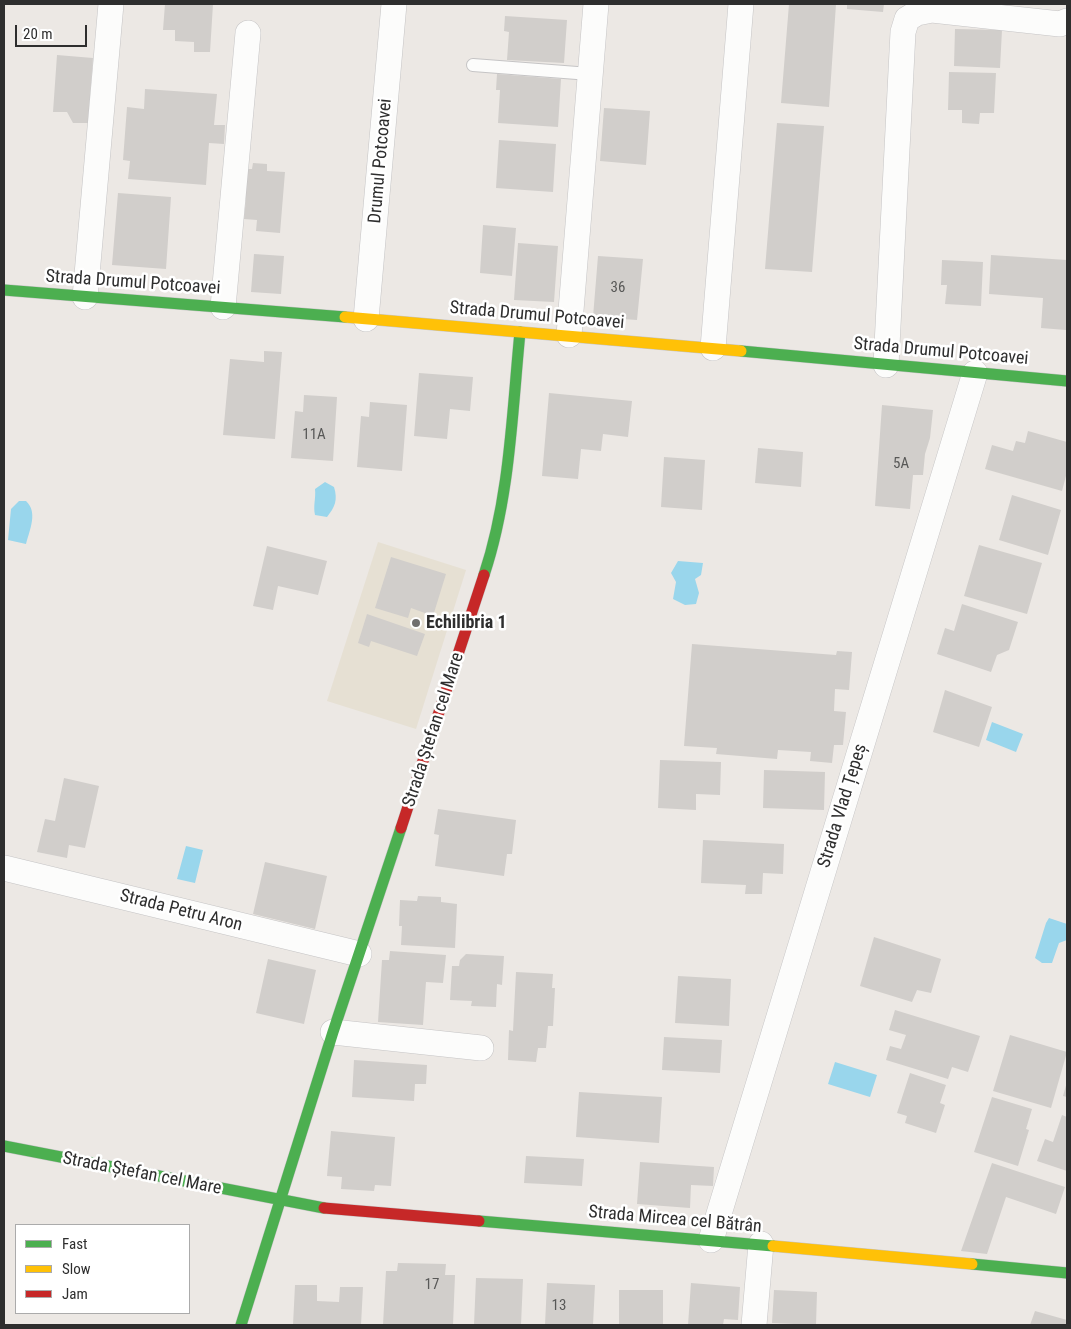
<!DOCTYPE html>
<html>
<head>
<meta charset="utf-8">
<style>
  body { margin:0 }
  #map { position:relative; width:1071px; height:1329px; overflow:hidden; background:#ece8e4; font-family:"Roboto Condensed",sans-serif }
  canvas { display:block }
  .frame { position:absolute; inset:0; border:5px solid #2e2e2e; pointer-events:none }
  .legend { position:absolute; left:15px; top:1224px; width:175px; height:90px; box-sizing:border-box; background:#fff; border:1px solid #ababab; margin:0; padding:6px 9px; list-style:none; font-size:15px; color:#2e2e2e }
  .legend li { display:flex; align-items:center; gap:10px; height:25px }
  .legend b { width:25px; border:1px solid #ababab }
  .scale { position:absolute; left:15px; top:25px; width:72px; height:22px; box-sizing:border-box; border:2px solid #2e2e2e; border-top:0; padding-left:6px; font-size:15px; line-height:18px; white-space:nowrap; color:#2e2e2e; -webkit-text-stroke:4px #fff; paint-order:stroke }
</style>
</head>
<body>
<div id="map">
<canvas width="1071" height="1329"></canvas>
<div class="frame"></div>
<ul class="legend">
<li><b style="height:6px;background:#4caf50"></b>Fast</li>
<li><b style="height:6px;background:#ffc107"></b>Slow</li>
<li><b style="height:6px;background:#c62828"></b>Jam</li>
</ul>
<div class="scale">20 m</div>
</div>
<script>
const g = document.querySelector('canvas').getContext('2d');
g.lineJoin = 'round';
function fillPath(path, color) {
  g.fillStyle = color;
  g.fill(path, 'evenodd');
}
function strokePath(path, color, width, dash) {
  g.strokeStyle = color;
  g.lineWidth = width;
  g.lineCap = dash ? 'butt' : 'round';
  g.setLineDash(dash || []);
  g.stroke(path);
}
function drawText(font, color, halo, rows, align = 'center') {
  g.font = font + ' "Roboto Condensed",sans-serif';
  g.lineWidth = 5;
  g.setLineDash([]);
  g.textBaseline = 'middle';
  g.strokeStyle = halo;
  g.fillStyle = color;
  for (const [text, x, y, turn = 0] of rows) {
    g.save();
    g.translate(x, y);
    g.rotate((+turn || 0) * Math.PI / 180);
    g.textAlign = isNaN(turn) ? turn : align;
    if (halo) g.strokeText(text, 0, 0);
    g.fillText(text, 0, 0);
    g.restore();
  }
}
const education = new Path2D(`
  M378,542L466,570L416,729L327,701Z`);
const water = new Path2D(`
  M325,482L334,487C338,500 335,507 327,517L315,515C313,505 316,499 315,489Z
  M19,501H26C38,512 30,529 26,544L8,540L11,509Z
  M678,561L703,563L701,575L695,579L699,593L696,604L685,605L673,599L676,582L671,573Z
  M992,722L1023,734L1016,752L986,740Z
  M186,846L203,850L195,883L177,879Z
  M1049,918L1067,924V940L1059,943L1052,963H1042L1035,958L1046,923Z
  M835,1062L877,1075L870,1097L828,1084Z`);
const building = new Path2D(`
  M165,4H213L210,52H194V42L175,41V30H163Z
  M789,4H836L829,107L781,103Z
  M847,4H884L883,12L847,9Z
  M505,16L567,20L564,63L507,60L509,32L504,31Z
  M955,29L1002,30L1000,68L954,66Z
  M57,55L93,58L88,123H73L67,112H53Z
  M949,72L996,73L994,113H980L979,124L962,123V110H948Z
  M497,74L561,79L558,127L498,123L500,90H496Z
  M145,89L217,94L214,125H225L224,144L209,143L206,185L128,179L130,161L123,160L127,107L144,109Z
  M604,108L650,111L646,165L600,161Z
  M777,123L824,126L812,272L765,269Z
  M499,140L556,144L553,192L496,188Z
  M253,163L267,164V171L285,172L280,233L256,231L257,220L244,219L246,199L241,198L244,169H252Z
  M118,193L171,197L166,269L112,265Z
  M483,225L516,228L512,276L480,273Z
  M518,243L558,246L554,302L514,300Z
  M254,254L284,256L281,294L251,292Z
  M991,255L1067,260L1066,330L1041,328L1043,298L989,294Z
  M598,256L643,259L637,320L593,317Z
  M942,260L983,262L981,306L945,304L947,285H941Z
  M264,351L282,352L275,439L223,435L230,359L264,362Z
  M419,373L473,377L470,411L450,409L447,439L414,436Z
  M549,393L632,401L628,437L603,434L601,451L581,449L578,479L542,476Z
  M304,395L337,397L333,461L291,458L295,411L303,412Z
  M370,402L407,405L402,471L357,467L361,416L369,417Z
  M882,405L933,410L930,438L925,454L923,475H913L910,509L875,506Z
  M1028,431L1067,442V472L1062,491L985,469L992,445L1013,451L1016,441L1025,443Z
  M758,448L803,452L801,487L755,483Z
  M664,457L705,460L702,510L661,507Z
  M1012,495L1061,510L1048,555L999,540Z
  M979,545L1042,563L1027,614L964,596Z
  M267,546L327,561L318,595L278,586L273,610L253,606Z
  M391,557L446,574L433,616L411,608L408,618L375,608Z
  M962,604L1018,622L1009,650L997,655L991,672L937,654L945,628L954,631Z
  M367,614L425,634L417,656L371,641L369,647L358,643Z
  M692,644L836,655L837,651L852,652L849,690L835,689L834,711L846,712L843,745H834L832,763L810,761L811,752L778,750L777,759L716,754L717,748L684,746Z
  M945,690L992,707L979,747L933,732Z
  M660,760L721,762L720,795L696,794V810L658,808Z
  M764,770L825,772L824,810L763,808Z
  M64,778L99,786L85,848L69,845L67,858L37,852L45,819L55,821Z
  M438,809L516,820L512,854H507L504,876L435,866L439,835L434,834Z
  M703,840L784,844L783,874L763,873L762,894H745L746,885L701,883Z
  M265,862L327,876L315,929L253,914Z
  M418,896L441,897V902L457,904L455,948L401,945L402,926H399L400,900L417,901Z
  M874,937L941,959L931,993L917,990L912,1002L860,986Z
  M390,951L446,955L443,983L426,982L423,1025L378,1022L382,960H389Z
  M466,954L504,956L502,985L497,984L496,1007L471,1006L472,1001L450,1000L452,966H459L460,960Z
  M268,959L316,970L304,1024L256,1013Z
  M516,972L553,974L552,988H555L553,1026H548L546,1048H538L536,1062L508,1060L509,1030L513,1031Z
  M678,976L731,979L729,1026L675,1023Z
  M895,1010L980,1036L968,1072L952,1067L948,1079L886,1060L890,1046L901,1049L906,1035L889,1030Z
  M1010,1035L1067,1052L1051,1108L993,1091Z
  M664,1037L722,1040L720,1073L662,1070Z
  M354,1060L427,1065L426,1084H415L414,1101L352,1097Z
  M910,1073L946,1085L940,1103L945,1105L936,1133L905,1123L907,1116L897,1113Z
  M1067,1082V1097L1063,1096Z
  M579,1092L662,1097L659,1143L576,1137Z
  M992,1097L1032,1109L1026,1129L1029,1130L1018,1166L974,1152Z
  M1062,1115L1067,1117V1171L1037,1161L1045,1139L1053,1142Z
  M331,1131L395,1137L391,1186L375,1185L374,1191L341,1189L342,1177L327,1176Z
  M526,1156L584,1159L582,1186L524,1183Z
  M640,1162L714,1167L713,1186L691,1185L690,1208L637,1204Z
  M992,1163L1065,1187L1056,1214L1006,1197L987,1254L961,1251Z
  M398,1263L446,1264L445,1275H455L453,1325H383L386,1271H397Z
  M476,1278L523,1279L521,1325H474Z
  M547,1283L595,1285L593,1325H545Z
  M691,1283L740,1287L738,1320L724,1319L723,1325H688Z
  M295,1285H317V1301L339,1302L340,1287H363L361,1325H293Z
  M619,1290H663V1325H619Z
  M774,1290L817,1292L816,1325L772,1323Z
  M1035,1311L1067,1320V1325H1030Z`);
const lane = new Path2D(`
  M473,65L590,74`);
const street = new Path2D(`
  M85,297L111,4
  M223,307L248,33
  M366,319L394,4
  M569,335L596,4
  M713,348L741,4
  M886,365L903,32L907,19L917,13L932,10L1060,24L1067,21
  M4,868L359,954
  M333,1032L481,1048
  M711,1240L975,373
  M754,1325L761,1244`);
const fast = new Path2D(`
  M4,290L345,317
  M741,351L1067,381
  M484,575C510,497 512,413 520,332
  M4,1146L324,1208
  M479,1221L773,1246
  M972,1264L1067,1273
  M241,1325L333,1032L401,828`);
const slow = new Path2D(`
  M345,317L741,351
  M773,1246L972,1264`);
const jam = new Path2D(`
  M401,828L484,575
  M324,1208L479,1221`);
const markers = [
  [416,623,5,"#706f6e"]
];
const numberNames = [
  ["36",618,288],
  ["11A",314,435],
  ["5A",901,464],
  ["17",432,1285],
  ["13",559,1306]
];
const streetNames = [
  ["Drumul Potcoavei",381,161,-85],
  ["Strada Drumul Potcoavei",133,283,4],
  ["Strada Drumul Potcoavei",537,316,5],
  ["Strada Drumul Potcoavei",941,352,5],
  ["Strada Ștefan cel Mare",434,730,-72],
  ["Strada Vlad Țepeș",843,806,-73],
  ["Strada Petru Aron",181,911,14],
  ["Strada Ștefan cel Mare",142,1174,11],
  ["Strada Mircea cel Bătrân",675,1220,5]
];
const poiNames = [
  ["Echilibria 1",426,623]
];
fillPath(education, '#e6e0d3');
fillPath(water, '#99d6ec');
fillPath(building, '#d1cecb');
strokePath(lane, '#c5c4c5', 14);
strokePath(street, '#c5c4c5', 26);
strokePath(fast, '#c5c4c5', 12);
strokePath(slow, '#c5c4c5', 12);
strokePath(jam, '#c5c4c5', 12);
strokePath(lane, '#fcfcfb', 12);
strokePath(street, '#fcfcfb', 25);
strokePath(fast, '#4caf50', 11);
strokePath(slow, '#ffc107', 11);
strokePath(jam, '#c62828', 11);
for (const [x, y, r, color] of markers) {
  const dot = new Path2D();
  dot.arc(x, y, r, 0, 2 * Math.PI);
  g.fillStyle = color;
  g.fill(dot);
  strokePath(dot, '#fff', 2);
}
drawText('15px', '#585857', null, numberNames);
drawText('18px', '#2e2e2e', '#fff', streetNames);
drawText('bold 18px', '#2e2e2e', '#fff', poiNames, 'left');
</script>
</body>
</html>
